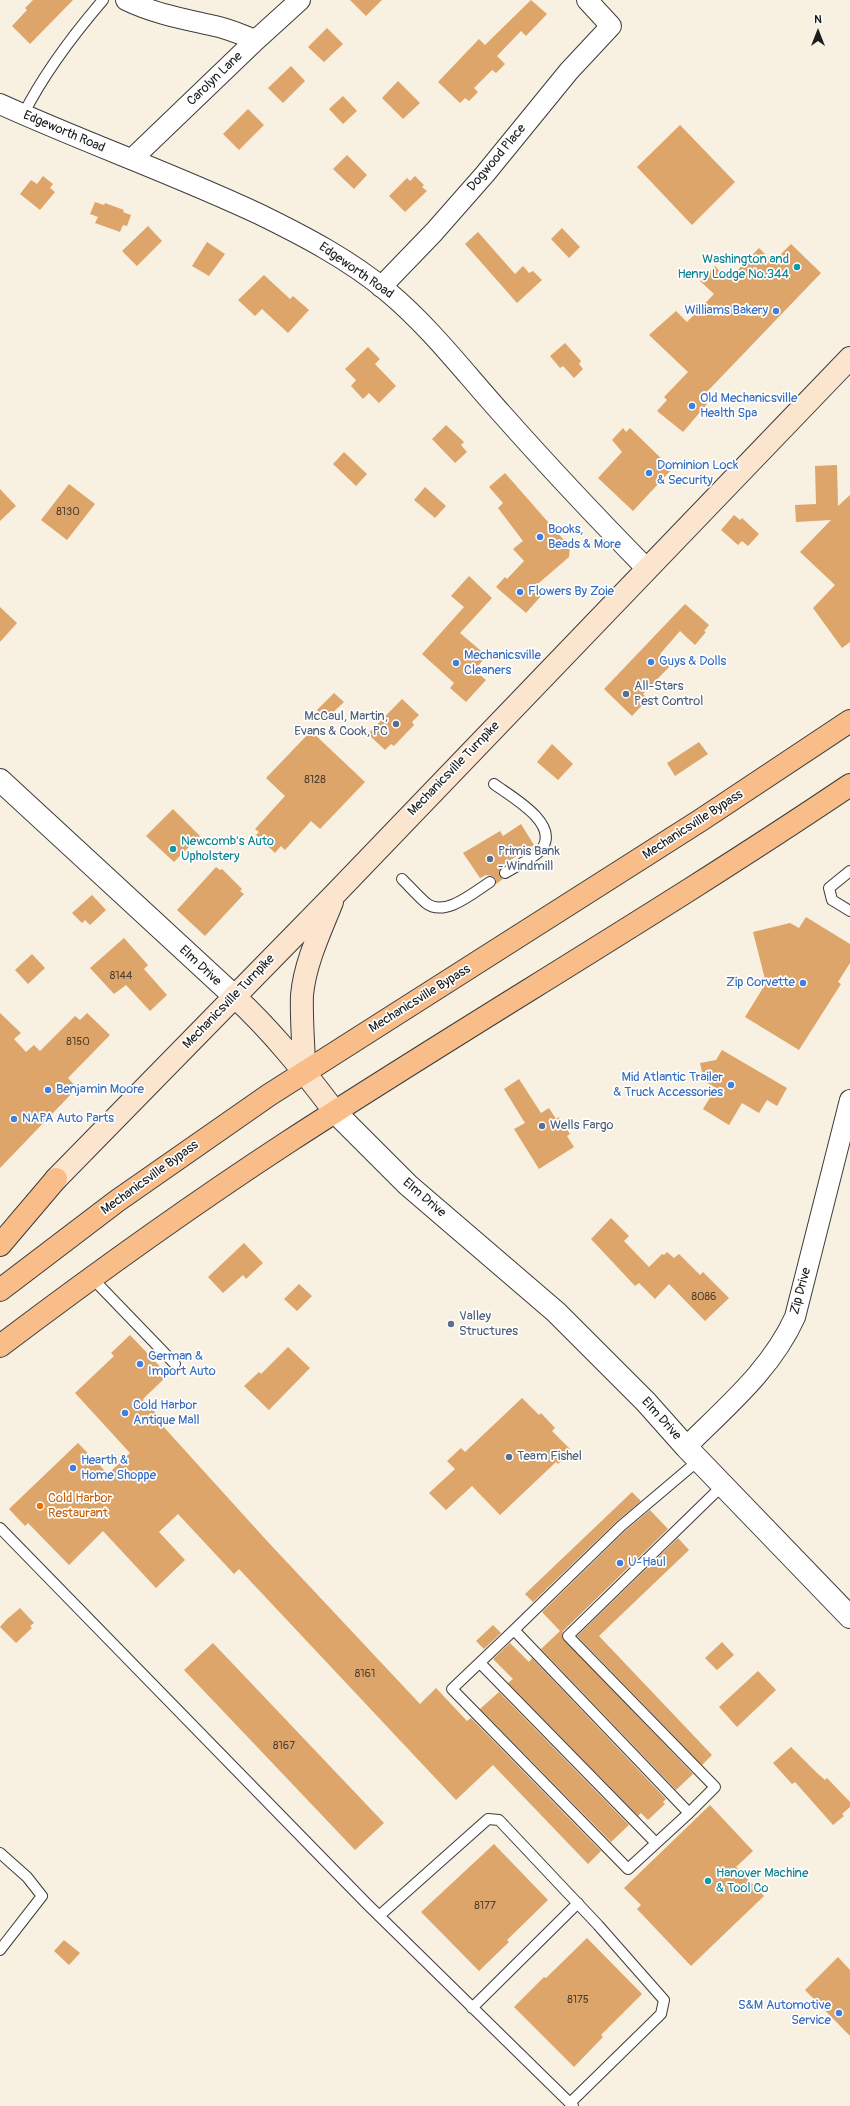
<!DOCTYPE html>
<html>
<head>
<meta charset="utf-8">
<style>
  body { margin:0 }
  #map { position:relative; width:850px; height:2106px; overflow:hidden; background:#f8f0e1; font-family:Pangolin,sans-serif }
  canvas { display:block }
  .north { position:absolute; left:798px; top:12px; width:40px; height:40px; -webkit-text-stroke:3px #fff; paint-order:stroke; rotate:0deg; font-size:11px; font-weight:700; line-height:16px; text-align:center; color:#1c1c1c }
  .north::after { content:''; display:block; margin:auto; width:14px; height:18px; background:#1c1c1c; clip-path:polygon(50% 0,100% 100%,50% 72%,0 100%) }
</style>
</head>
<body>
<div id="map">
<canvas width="850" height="2106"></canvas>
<div class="north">N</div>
</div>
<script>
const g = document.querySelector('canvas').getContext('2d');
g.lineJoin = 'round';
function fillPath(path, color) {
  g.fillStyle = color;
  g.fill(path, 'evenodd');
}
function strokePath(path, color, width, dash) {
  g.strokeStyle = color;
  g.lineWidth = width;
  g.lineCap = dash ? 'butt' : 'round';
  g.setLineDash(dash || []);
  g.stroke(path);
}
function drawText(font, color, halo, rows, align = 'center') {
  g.font = font + ' Pangolin,sans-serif';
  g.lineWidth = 3.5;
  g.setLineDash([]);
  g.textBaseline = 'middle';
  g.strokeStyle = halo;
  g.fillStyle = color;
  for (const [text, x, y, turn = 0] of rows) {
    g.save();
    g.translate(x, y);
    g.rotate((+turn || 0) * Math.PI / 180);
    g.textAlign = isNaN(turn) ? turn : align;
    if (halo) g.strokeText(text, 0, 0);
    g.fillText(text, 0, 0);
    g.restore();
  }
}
const building = new Path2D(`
  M33,0H73L30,44L12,26L27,10L25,8Z
  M350,0H382L366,16Z
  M531,0L547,14L526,36L521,31L497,56L505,64L496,73L492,70L474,88L478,92L469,101L465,98L460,103L438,82L479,39L485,45Z
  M327,28L343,44L324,62L308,47Z
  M291,66L305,81L283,103L268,88Z
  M398,81L420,103L403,119L382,98Z
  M343,96L357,111L343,124L329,109Z
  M248,109L264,125L239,150L223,134Z
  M680,125L735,182L692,225L637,167Z
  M347,155L367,175L354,189L333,169Z
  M43,176L53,184L50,188L55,192L40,210L20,194L31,180L37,184Z
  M415,176L424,185L422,187L427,191L405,212L389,196L407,178L410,181Z
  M95,202L104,205L105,203L124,210L123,212L131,215L127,226L123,225L120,232L95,223L98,217L90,214Z
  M148,226L162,241L137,266L122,251Z
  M562,228L580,247L569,258L551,239Z
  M478,232L515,274L523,266L529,273L533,271L542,280L517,303L465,244Z
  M207,242L225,254L209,276L192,266Z
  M791,244L821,273L701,398L707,404L683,432L657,411L667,400L664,397L688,372L649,335L676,311L687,322L714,294L700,281L715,266L723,275L725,273L730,278L759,248L773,262Z
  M264,275L290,299L293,296L309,310L288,333L262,309L255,316L238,300Z
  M565,343L581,361L579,364L583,369L574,378L563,366L560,368L550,356Z
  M368,347L380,359L375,364L396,386L379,403L369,393L363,399L351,386L356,380L345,369Z
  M446,425L464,442L461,445L467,452L455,463L432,439Z
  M623,428L626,432L630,428L672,469L633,511L598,478L622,452L612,440Z
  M344,452L367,474L356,486L333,464Z
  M837,465L838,506L850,495V642L842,648L813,608L835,585L800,552L831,520L796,522L795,505L816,504L815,466Z
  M505,473L570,547L569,557L533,588L541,596L526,613L496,587L505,577L507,579L524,561L513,549L523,541L498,508L503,503L489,487Z
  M69,484L95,504L67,540L41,520Z
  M425,487L446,506L435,518L414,500Z
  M0,489L16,506L0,521Z
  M734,515L740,520L742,518L759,534L748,546L742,541L738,545L721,530Z
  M469,576L492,598L460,633L487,656L474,670L486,680L466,702L450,688L454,683L422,654L464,607L451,596Z
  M685,604L709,625L704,631L706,632L695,645L680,631L660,654L671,665L643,694L648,699L632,716L604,689Z
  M0,607L17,623L0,642Z
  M334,693L344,702L326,719L317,710Z
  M402,699L419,715L412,722L414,725L394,746L391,744L385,750L368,734Z
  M311,731L365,782L320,829L311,821L285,850L281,846L275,853L256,835L259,832L255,829L285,796L266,778Z
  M699,742L708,754L675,776L667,763Z
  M552,744L573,764L558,780L537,762Z
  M173,809L200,836L174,862L146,836Z
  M521,824L534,845L501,866L499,873L503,879L496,884V879L492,876L486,875L480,878L463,853L500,831L503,836Z
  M216,867L220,870L222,869L242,889L240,891L244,894L205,936L177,910Z
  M92,895L106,910L90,925L85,920L82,923L72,913Z
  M806,917L850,944V963L838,982L841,984L799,1050L745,1017L766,983L753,932L790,923L799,928Z
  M124,938L148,965L144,969L167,995L150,1011L126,985L114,994L90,968Z
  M32,954L45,968L28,984L15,970Z
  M0,1013L21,1033L14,1039L26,1052L34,1045L40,1051L75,1016L80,1020L87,1013L110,1035L68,1078L77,1088L0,1168Z
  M722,1050L787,1088L777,1106L767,1100L759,1113L742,1103L729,1125L703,1109L716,1088L704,1081L700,1063L716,1060Z
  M519,1079L541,1113L549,1108L556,1119L559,1117L570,1134L567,1136L574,1147L539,1169L514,1129L525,1123L504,1089Z
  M611,1218L629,1236L624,1241L649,1267L662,1254L664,1255L667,1252L674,1258L679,1254L700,1275L703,1272L729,1298L705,1321L669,1284L655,1299L639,1283L635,1286L591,1239Z
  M244,1243L263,1263L246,1279L243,1275L223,1293L208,1277Z
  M299,1284L312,1296L297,1311L284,1299Z
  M130,1335L168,1375L143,1399L164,1422L161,1424L268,1542L420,1704L436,1688L467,1721L471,1718L601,1851L588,1864L493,1765L456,1800L239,1569L234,1574L178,1514L159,1532L185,1560L156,1588L103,1531L69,1565L28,1523L25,1526L9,1509L78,1443L108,1474L130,1453L75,1393L114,1356L111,1353Z
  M288,1347L310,1368L269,1410L244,1386L259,1372L261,1374Z
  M522,1398L539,1415L541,1413L555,1428L552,1431L570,1449L568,1451L570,1453L558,1464L556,1462L500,1515L472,1486L446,1510L429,1493L455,1469L447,1461L461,1448L465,1452Z
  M632,1492L641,1501L617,1521L533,1602L525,1594Z
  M650,1510L668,1529L563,1631L562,1637L693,1774L676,1790L541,1649L560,1631L542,1612L625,1531Z
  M678,1538L689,1550L599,1636L712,1755L702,1765L577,1636Z
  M20,1608L34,1623L30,1626L32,1628L16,1643L0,1627L6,1620Z
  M493,1625L501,1633L484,1649L476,1641Z
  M722,1642L734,1655L717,1670L705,1658Z
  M213,1643L384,1823L355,1850L184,1670Z
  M510,1643L529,1662L532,1658L666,1799L663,1802L665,1804L648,1820L641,1813L638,1816L508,1683L513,1679L493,1659Z
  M758,1671L776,1690L737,1727L719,1707Z
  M499,1692L629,1825L611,1842L480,1709Z
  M791,1747L817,1773L825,1780L827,1778L850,1802V1807L842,1814L844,1816L833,1825L795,1782L792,1784L773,1763Z
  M710,1805L753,1851L736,1867L764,1896L691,1966L637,1909L641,1905L624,1888Z
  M494,1844L548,1900L507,1940L509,1942L479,1971L421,1912Z
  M587,1938L642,1994L601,2035L603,2037L574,2067L514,2007L544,1977L546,1978Z
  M64,1940L80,1953L69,1965L54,1951Z
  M838,1957L850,1970V2036L805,1990Z`);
const service = new Path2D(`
  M23,115C44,73 73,35 103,0
  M494,784C510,796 558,822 543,847C538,856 515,867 505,873
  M850,871L829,888L832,900L850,911
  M402,879C410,887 418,896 426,903C445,918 474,892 490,882
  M92,1278L175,1364
  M699,1460L621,1526L514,1630L689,1813L715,1787L568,1636L723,1485
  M0,1528L367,1904L573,2106
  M514,1630L452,1689L628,1869L689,1813
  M480,1663L656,1843
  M0,1853L27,1877L42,1896L0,1950
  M379,1916L488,1819L499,1820L598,1925L664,2000L661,2014L570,2103
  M472,2008L578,1903`);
const minor = new Path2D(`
  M126,0C155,14 184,19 215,26C229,29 242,35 256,40
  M0,104C86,143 174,174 259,214C304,236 350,260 388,292C431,328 465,373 502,414C549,467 598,519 647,569
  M132,159L256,40L300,0
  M381,287L434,232L485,174L569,71L611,26L587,0
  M686,1447C726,1407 771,1370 795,1317L850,1100`);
const tertiary = new Path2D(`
  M0,780L234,996
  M335,1112L408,1185L556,1312L646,1402L686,1447L850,1617`);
const secondary = new Path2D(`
  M234,996C272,1031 304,1071 335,1112
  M304,1072C304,1047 301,1020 302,995C305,963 320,932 332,902
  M56,1179L336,893L850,358`);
const trunk = new Path2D(`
  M0,1245L56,1179
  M0,1290L117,1201L269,1095L701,820L850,721
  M0,1346C94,1275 190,1206 288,1142C474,1021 666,909 850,785`);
const markers = [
  [797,267,4,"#0f9aa8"],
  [776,311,4,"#3f7fe0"],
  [692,406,4,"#3f7fe0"],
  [649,473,4,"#3f7fe0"],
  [540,537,4,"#3f7fe0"],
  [520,592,4,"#3f7fe0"],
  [651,662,4,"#3f7fe0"],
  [456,663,4,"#3f7fe0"],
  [626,694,4,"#5c6f8a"],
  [396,724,4,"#5c6f8a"],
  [173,849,4,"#0f9aa8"],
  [490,859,4,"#5c6f8a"],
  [803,983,4,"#3f7fe0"],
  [731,1085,4,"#3f7fe0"],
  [48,1090,4,"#3f7fe0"],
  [14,1119,4,"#3f7fe0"],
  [542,1126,4,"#5c6f8a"],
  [451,1324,4,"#5c6f8a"],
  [140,1364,4,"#3f7fe0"],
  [125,1413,4,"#3f7fe0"],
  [509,1457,4,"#5c6f8a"],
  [73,1468,4,"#3f7fe0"],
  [40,1506,4,"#e8710a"],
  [620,1563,4,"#3f7fe0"],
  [708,1881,4,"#0f9aa8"],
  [839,2013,4,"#3f7fe0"]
];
const numberNames = [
  ["8130",68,512],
  ["8128",315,780],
  ["8144",121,976],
  ["8150",78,1042],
  ["8086",704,1297],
  ["8161",365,1674],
  ["8167",284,1746],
  ["8177",485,1906],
  ["8175",578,2000]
];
const streetNames = [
  ["Carolyn Lane",215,79,-44],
  ["Edgeworth Road",64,132,23],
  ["Dogwood Place",497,158,-50],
  ["Edgeworth Road",356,271,35],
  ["Mechanicsville Turnpike",454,769,-46],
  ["Mechanicsville Bypass",693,825,-33],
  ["Elm Drive",200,966,43],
  ["Mechanicsville Bypass",420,999,-32],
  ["Mechanicsville Turnpike",229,1002,-46],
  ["Mechanicsville Bypass",150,1178,-36],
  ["Elm Drive",424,1198,41],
  ["Zip Drive",801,1291,-75],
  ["Elm Drive",661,1419,48]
];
const cultureNames = [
  ["Washington and",789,260,"right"],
  ["Henry Lodge No.344",789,275,"right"],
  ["Newcomb's Auto",181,842],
  ["Upholstery",181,857],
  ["Hanover Machine",716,1874],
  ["& Tool Co",716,1889]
];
const shopNames = [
  ["Williams Bakery",768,311,"right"],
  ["Old Mechanicsville",700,399],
  ["Health Spa",700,414],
  ["Dominion Lock",657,466],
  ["& Security",657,481],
  ["Books,",548,530],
  ["Beads & More",548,545],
  ["Flowers By Zoie",528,592],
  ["Mechanicsville",464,656],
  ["Cleaners",464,671],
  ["Guys & Dolls",659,662],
  ["Zip Corvette",795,983,"right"],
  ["Mid Atlantic Trailer",723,1078,"right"],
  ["& Truck Accessories",723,1093,"right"],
  ["Benjamin Moore",56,1090],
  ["NAPA Auto Parts",22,1119],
  ["German &",148,1357],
  ["Import Auto",148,1372],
  ["Cold Harbor",133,1406],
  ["Antique Mall",133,1421],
  ["Hearth &",81,1461],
  ["Home Shoppe",81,1476],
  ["U-Haul",628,1563],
  ["S&M Automotive",831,2006,"right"],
  ["Service",831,2021,"right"]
];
const serviceNames = [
  ["All-Stars",634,687],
  ["Pest Control",634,702],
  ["McCaul, Martin,",388,717,"right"],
  ["Evans & Cook, PC",388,732,"right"],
  ["Primis Bank",498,852],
  ["- Windmill",498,867],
  ["Wells Fargo",550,1126],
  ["Valley",459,1317],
  ["Structures",459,1332],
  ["Team Fishel",517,1457]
];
const foodNames = [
  ["Cold Harbor",48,1499],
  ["Restaurant",48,1514]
];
fillPath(building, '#dda56a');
strokePath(service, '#3d3c3a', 12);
strokePath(minor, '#3d3c3a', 22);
strokePath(tertiary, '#3d3c3a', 24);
strokePath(secondary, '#3d3c3a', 24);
strokePath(trunk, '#3d3c3a', 24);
strokePath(service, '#fff', 10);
strokePath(minor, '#fff', 20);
strokePath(tertiary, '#fff', 22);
strokePath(secondary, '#fce5cf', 22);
strokePath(trunk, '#f8bd88', 22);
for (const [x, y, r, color] of markers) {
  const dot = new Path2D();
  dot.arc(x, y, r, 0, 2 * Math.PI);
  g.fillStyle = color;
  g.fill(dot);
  strokePath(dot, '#fff', 1.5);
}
drawText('11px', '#4c3e30', null, numberNames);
drawText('13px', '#1c1c1c', '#fff', streetNames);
drawText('13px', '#0d838f', '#fff', cultureNames, 'left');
drawText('13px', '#366cbe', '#fff', shopNames, 'left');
drawText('13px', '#4e5e75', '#fff', serviceNames, 'left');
drawText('13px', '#c56008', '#fff', foodNames, 'left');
</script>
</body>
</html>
